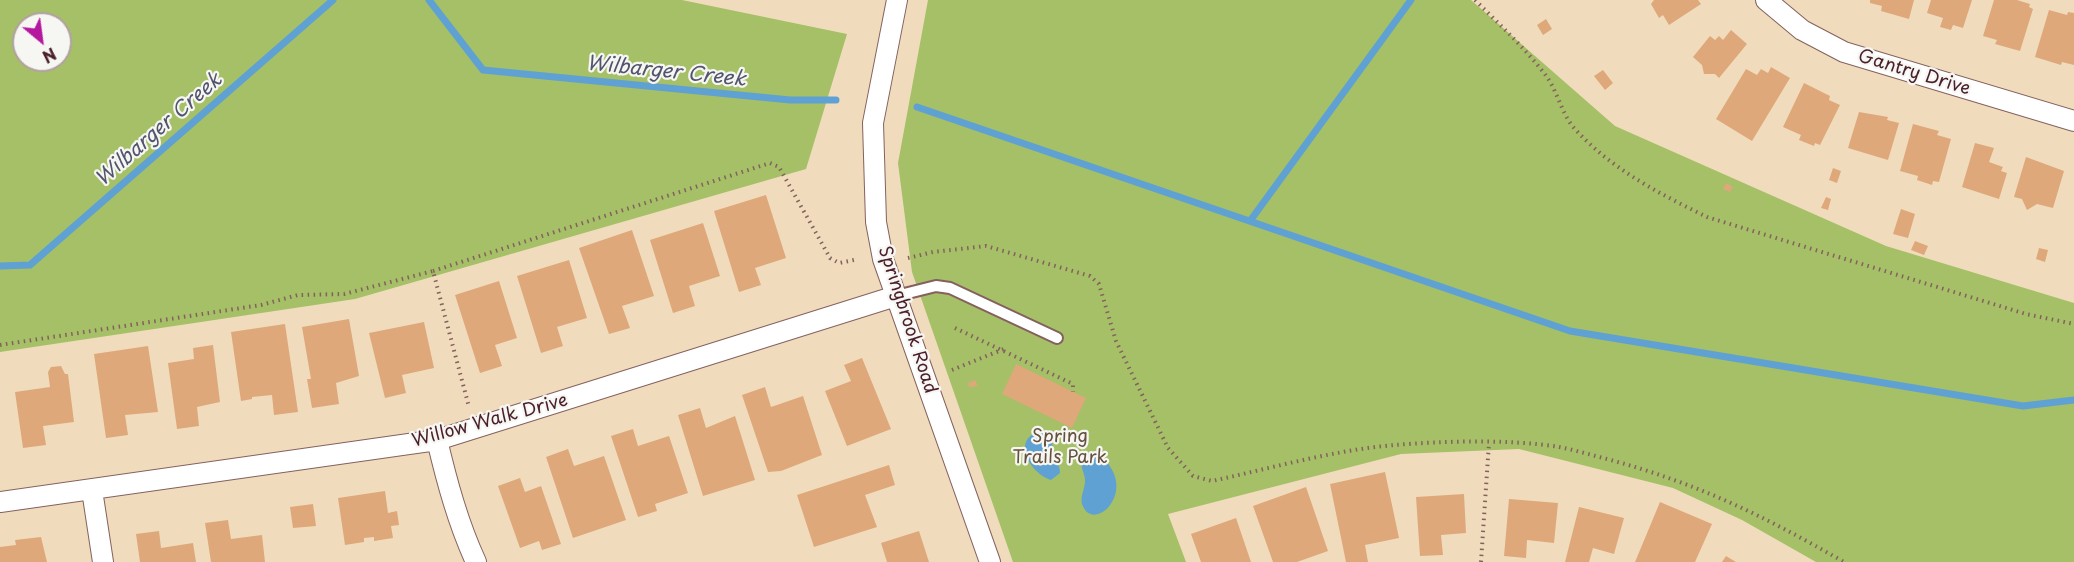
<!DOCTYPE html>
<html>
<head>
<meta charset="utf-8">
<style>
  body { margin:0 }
  #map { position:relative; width:2074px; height:562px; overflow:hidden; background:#f0dcbc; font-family:"Playpen Sans",sans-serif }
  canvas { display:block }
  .north { position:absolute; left:12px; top:12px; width:60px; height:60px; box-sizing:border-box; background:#f6f6f2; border:2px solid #b1a0a2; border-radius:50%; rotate:151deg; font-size:16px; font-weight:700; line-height:24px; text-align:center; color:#4a1f2b }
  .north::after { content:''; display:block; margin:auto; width:21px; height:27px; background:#b5179e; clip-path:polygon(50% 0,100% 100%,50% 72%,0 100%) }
</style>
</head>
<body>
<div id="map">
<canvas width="2074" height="562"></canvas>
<div class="north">N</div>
</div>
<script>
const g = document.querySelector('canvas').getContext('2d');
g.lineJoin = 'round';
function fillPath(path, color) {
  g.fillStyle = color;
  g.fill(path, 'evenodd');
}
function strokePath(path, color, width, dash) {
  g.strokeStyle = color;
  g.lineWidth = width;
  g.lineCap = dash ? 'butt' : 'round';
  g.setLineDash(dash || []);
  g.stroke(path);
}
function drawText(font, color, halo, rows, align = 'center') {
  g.font = font + ' "Playpen Sans",sans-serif';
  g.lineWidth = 4.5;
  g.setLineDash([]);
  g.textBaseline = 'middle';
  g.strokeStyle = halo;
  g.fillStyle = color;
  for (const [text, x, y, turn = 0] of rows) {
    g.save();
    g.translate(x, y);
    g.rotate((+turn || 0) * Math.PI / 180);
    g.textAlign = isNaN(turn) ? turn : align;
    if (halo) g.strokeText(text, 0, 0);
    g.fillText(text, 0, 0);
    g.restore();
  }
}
const green = new Path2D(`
  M0,0H682L847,34L806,169L355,299L0,352ZM24,24H60V60H24Z
  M928,0H1471L1615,126L1886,246L2074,303V562H1816L1742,520L1673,488L1519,449L1401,454L1168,514L1186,562H1013L912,272L898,163Z`);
const water = new Path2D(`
  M1040,431L1052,439C1052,454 1060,464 1060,473L1051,480C1031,474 1010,440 1040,431Z
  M1091,451C1099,452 1104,458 1109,465C1133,497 1092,533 1082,504C1080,496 1085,489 1085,481C1085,474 1081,468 1081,462Z`);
const stream = new Path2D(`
  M429,0L483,70L790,100H836
  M917,107L1570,331L2023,406L2074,400
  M1250,221L1411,0
  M0,266L30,265L333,0`);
const building = new Path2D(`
  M1654,0H1698L1701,4L1669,25L1663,15L1659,18L1651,4Z
  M1870,0H1914L1909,19L1881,11L1882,6L1870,3Z
  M1931,0H1972L1963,28L1953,25L1951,30L1940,27L1943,18L1927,13Z
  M1994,0H2017L2030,4L2029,7L2033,9L2020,51L1995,44L1997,40L1983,36Z
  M2049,10L2067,15L2068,12L2074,13V65L2062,62L2061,65L2035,57Z
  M1546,19L1552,29L1543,35L1537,25Z
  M1731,30L1747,44L1719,78L1715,74H1704L1702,65L1693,57L1710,36L1715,40L1719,36L1723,40Z
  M1771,67L1790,78L1752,141L1716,119L1746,69L1757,75L1761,69L1768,73Z
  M1603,70L1613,83L1605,90L1594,76Z
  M1804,83L1830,96L1829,100L1840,105L1820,145L1815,143L1814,146L1799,140L1801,135L1783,127Z
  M1859,112L1888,117L1887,120L1899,123L1888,160L1848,148Z
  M1913,124L1939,131L1937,135L1951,139L1939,182L1933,181L1932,185L1917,180L1918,176L1900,171Z
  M1975,143L1994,148L1989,162L2003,167L2001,171L2007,173L1999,199L1962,187Z
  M2026,157L2064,171L2053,208L2037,204L2027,210L2022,199L2014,197Z
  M1833,168L1841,171L1837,183L1829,180Z
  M1726,183L1733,187L1730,192L1723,189Z
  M766,195L786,258L755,268L761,285L739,292L714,211Z
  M1826,197L1831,199L1828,210L1821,208Z
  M1901,209L1915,214L1908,238L1893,234Z
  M703,223L720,276L689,286L695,306L673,313L650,240Z
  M632,230L654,296L622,306L630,328L609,334L579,248Z
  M1915,241L1928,246L1924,255L1911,250Z
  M2039,248L2048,250L2045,262L2036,259Z
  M569,260L587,318L557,327L563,346L541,353L517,276Z
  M499,281L517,338L495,345L502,366L480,373L455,295Z
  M349,319L359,376L336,383L339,404L312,408L307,379H311L302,327Z
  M424,322L434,368L402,375L406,393L385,398L369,333Z
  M285,324L298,412L274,415L272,395L252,397V399L241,401L231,332Z
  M213,345L220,402L197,407L199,426L177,429L168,363L194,359L193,348Z
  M148,346L158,412L125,415L128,435L106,438L94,354Z
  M862,358L891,429L847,446L825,391L851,381L844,365Z
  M1016,364L1086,398L1072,428L1002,394Z
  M61,366L65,374H68L74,422L43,426L46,445L23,448L15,392L50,387L48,372L51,367Z
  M975,380L978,386L969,387L968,383Z
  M765,387L771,407L803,396L822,455L781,471L768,472L742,395Z
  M700,408L706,428L735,416L755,480L703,496L678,415Z
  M633,429L638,446L669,436L688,493L655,504L657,511L638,517L611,436Z
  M568,449L574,466L604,456L626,520L573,538L546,457Z
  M889,465L895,485L865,495L877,527L814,547L797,495Z
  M1385,472L1399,538L1365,545L1368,562H1346L1330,484Z
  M520,478L525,492L541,486L561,544L542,550L539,541L520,548L498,486Z
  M1306,487L1328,551L1297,562H1273L1253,506Z
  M385,491L388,513L397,511L399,525L391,526L393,538L374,541V537L364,538V542L345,545L338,498Z
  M1464,494L1466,533L1441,535L1443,555L1420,556L1416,497Z
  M1509,499L1558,503L1554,543L1527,540L1526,558L1504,556Z
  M1660,502L1712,524L1695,562H1635Z
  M313,504L316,526L293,528L290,507Z
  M1579,507L1624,518L1614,554L1593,548L1589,562H1565Z
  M1236,518L1251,562H1201L1191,534Z
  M228,520L231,539L262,535L265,562H211L205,523Z
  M159,531L161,548L193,543L196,562H140L136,534Z
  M919,531L929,562H887L881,543Z
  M41,537L47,562H0V547L16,545L15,540Z
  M1726,556L1736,562H1722Z`);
const path = new Path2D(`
  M1475,0C1500,25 1526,49 1547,77C1558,93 1562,115 1575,129C1611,169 1660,194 1707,217L2026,314L2074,324
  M908,258L933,252L986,246L1090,276L1099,284L1116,341L1168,448L1193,476L1212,481C1272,468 1334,450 1395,445C1443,441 1511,439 1559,447C1575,450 1591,455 1607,459C1697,483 1764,516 1844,562
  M433,271L770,163L779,167L830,258L839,263L854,260
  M955,328L1073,384V392
  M0,345L261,305L298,295L344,294L433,271L469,407
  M952,370L1004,349
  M1481,562L1489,443`);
const service = new Path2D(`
  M896,296L936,286L950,288L1057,338`);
const minor = new Path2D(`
  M897,0L873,123L876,222L883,259L990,562
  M1766,0L1802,30L1844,52L2074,121
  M437,440C447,482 458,523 476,562
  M92,490L103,562
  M0,502L437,440L896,296`);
const streetNames = [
  ["Gantry Drive",1914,73,17],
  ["Springbrook Road",907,320,72],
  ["Willow Walk Drive",490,421,-15]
];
const parkNames = [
  ["Spring",1060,437],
  ["Trails Park",1060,458]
];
const waterNames = [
  ["Wilbarger Creek",666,72,6],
  ["Wilbarger Creek",159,130,-41]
];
fillPath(green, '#a5c066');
fillPath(water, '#5fa1d3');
strokePath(stream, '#5fa1d3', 7);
fillPath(building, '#dea87a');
strokePath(service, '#84615e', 14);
strokePath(minor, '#84615e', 22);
strokePath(path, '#84615e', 4, [1.5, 4.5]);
strokePath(service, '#fff', 10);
strokePath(minor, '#fff', 20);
drawText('18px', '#4a1f2b', '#f6f6f2', streetNames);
drawText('18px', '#654f3d', '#f6f6f2', parkNames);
drawText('italic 20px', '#52536e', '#f6f6f2', waterNames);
</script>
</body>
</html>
